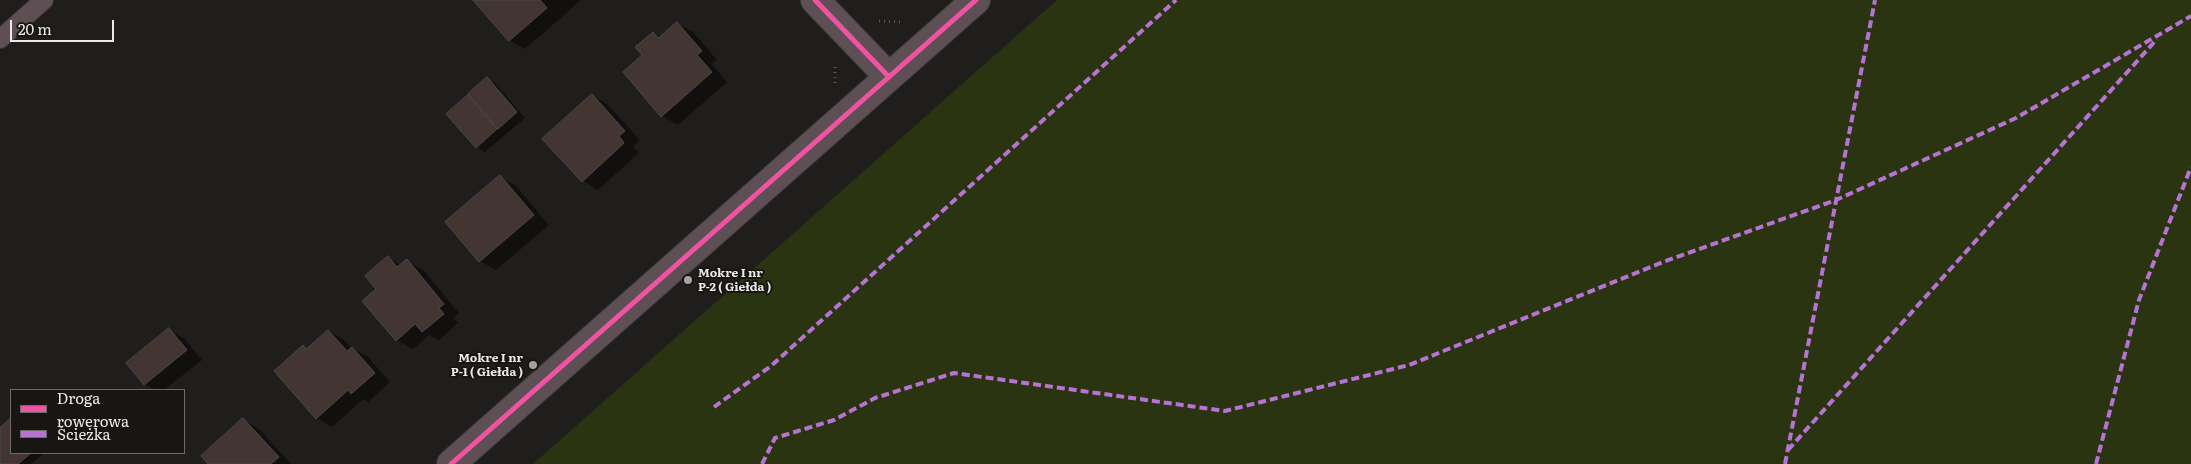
<!DOCTYPE html>
<html>
<head>
<meta charset="utf-8">
<style>
  body { margin:0 }
  #map { position:relative; width:2191px; height:464px; overflow:hidden; background:#201e1c; font-family:Literata,serif }
  canvas { display:block }
  .legend { position:absolute; left:10px; top:389px; width:175px; height:65px; box-sizing:border-box; background:#181612; border:1px solid #6c6b67; margin:0; padding:6px 9px; list-style:none; font-size:15px; color:#ebeae7 }
  .legend li { display:flex; align-items:center; gap:10px; height:25px }
  .legend b { width:25px; border:1px solid #6c6b67 }
  .scale { position:absolute; left:10px; top:20px; width:104px; height:22px; box-sizing:border-box; border:2px solid #ebeae7; border-top:0; padding-left:6px; font-size:15px; line-height:18px; white-space:nowrap; color:#ebeae7; -webkit-text-stroke:4px #181612; paint-order:stroke }
</style>
</head>
<body>
<div id="map">
<canvas width="2191" height="464"></canvas>
<ul class="legend">
<li><b style="height:6px;background:#f153a3"></b>Droga rowerowa</li>
<li><b style="height:6px;background:#b673d3"></b>Ścieżka</li>
</ul>
<div class="scale">20 m</div>
</div>
<script>
const g = document.querySelector('canvas').getContext('2d');
g.lineJoin = 'round';
function fillPath(path, color) {
  g.fillStyle = color;
  g.fill(path, 'evenodd');
}
function strokePath(path, color, width, dash) {
  g.strokeStyle = color;
  g.lineWidth = width;
  g.lineCap = dash ? 'butt' : 'round';
  g.setLineDash(dash || []);
  g.stroke(path);
}
function drawText(font, color, halo, rows, align = 'center') {
  g.font = font + ' Literata,serif';
  g.lineWidth = 4;
  g.setLineDash([]);
  g.textBaseline = 'middle';
  g.strokeStyle = halo;
  g.fillStyle = color;
  for (const [text, x, y, turn = 0] of rows) {
    g.save();
    g.translate(x, y);
    g.rotate((+turn || 0) * Math.PI / 180);
    g.textAlign = isNaN(turn) ? turn : align;
    if (halo) g.strokeText(text, 0, 0);
    g.fillText(text, 0, 0);
    g.restore();
  }
}
const green = new Path2D(`
  M1057,0H2191V464H533Z`);
const shadow = new Path2D(`
  M474,0H581L525,49L509,40Z
  M677,23L693,32L717,60L712,64L727,82L678,125L662,116L644,55L653,33L660,38Z
  M487,79L496,84L525,118L485,152L477,147L448,114Z
  M592,95L607,104L640,140L633,146L639,153L598,190L583,181Z
  M500,177L516,186L549,225L496,270L480,261Z
  M388,258L401,265L407,261L423,270L459,313L454,318L458,323L439,340L429,335L413,349L397,340L364,301L378,290Z
  M169,330L185,339L202,360L164,390H155L145,384Z
  M329,331L344,340L352,348L368,357L390,382L368,402L363,399L332,427L317,418L303,347L308,350Z
  M11,419V453H44L31,464H0V429Z
  M243,420L259,429L291,464H210Z`);
const building = new Path2D(`
  M473,0H540L547,8L509,41Z
  M677,22L702,51L697,55L712,72L661,117L623,72L642,55L635,47L653,32L658,38Z
  M487,77L517,112L498,129L468,94Z
  M592,94L625,131L619,136L624,143L582,182L542,139Z
  M468,95L497,129L476,148L446,114Z
  M500,175L534,215L479,262L445,222Z
  M388,256L397,267L407,259L444,304L439,308L444,314L422,332L415,324L396,341L362,301L376,289L365,276Z
  M169,328L187,350L144,385L126,363Z
  M328,330L347,351L352,347L375,373L351,394L348,390L316,419L274,371L303,345L306,349Z
  M11,418V453H31L18,464H0V428Z
  M243,418L279,457L271,464H208L201,456Z`);
const path = new Path2D(`
  M879,21L903,22
  M835,67V83`);
const service = new Path2D(`
  M0,39L44,0`);
const tertiary = new Path2D(`
  M815,0L889,77
  M451,464L976,0`);
const quiet = new Path2D(`
  M714,407L771,366L1176,0
  M1788,450L2157,39
  M762,464L775,438L834,420L875,398L954,373L1225,411L1409,365L1663,262L1836,200L2016,118L2191,16
  M1785,464L1875,0
  M2096,464L2139,300L2191,167`);
const cycleway = new Path2D(`
  M815,0L889,77
  M451,464L976,0`);
const markers = [
  [688,280,5,"#a4a3a0"],
  [533,365,5,"#a4a3a0"]
];
const poiNames = [
  ["Mokre I nr",698,273],
  ["P-2 ( Giełda )",698,287],
  ["Mokre I nr",523,358,"right"],
  ["P-1 ( Giełda )",523,372,"right"]
];
fillPath(green, '#2a3411');
fillPath(shadow, '#0007');
fillPath(building, '#433632');
strokePath(building, '#4b4947', 1);
strokePath(service, '#3c3b39', 20);
strokePath(tertiary, '#3c3b39', 30);
strokePath(path, '#5e5658', 3, [1, 4]);
strokePath(service, '#5e4f54', 18);
strokePath(tertiary, '#5e4f54', 28);
strokePath(quiet, '#b673d3', 4, [8, 4]);
strokePath(cycleway, '#f153a3', 5);
for (const [x, y, r, color] of markers) {
  const dot = new Path2D();
  dot.arc(x, y, r, 0, 2 * Math.PI);
  g.fillStyle = color;
  g.fill(dot);
  strokePath(dot, '#181612', 2);
}
drawText('bold 12px', '#ebeae7', '#181612', poiNames, 'left');
</script>
</body>
</html>
